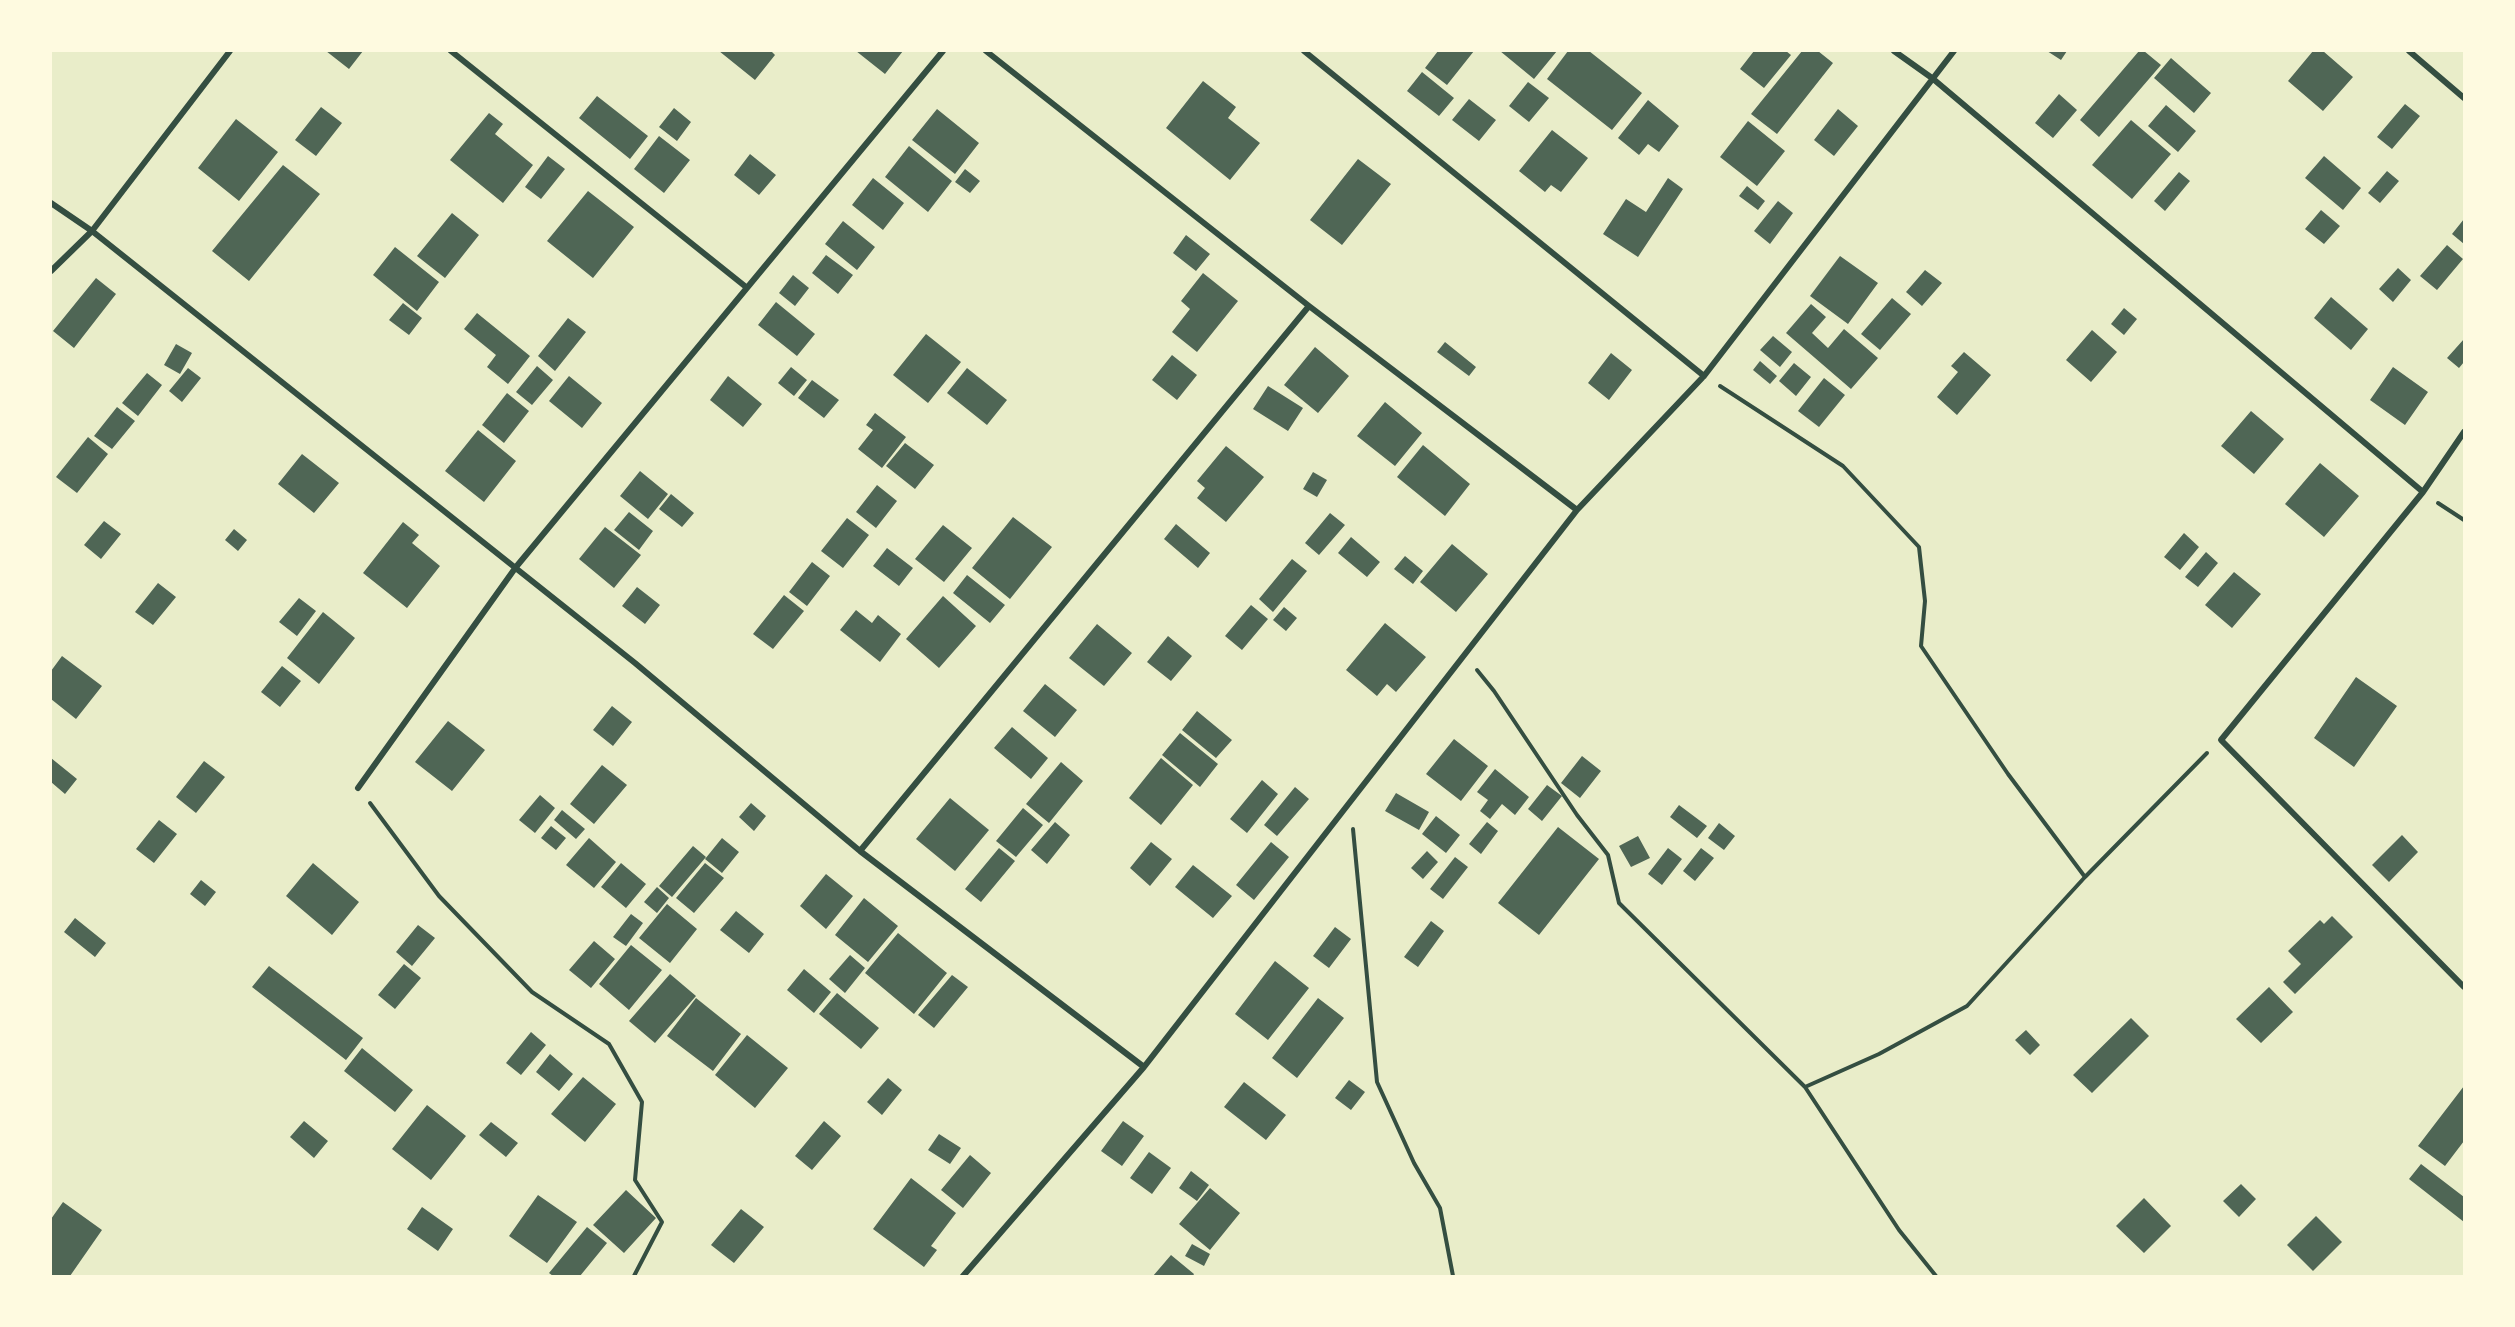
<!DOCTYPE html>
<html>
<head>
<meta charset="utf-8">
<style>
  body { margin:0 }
  #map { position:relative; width:2515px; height:1327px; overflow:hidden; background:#e9edc9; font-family:"Public Sans",sans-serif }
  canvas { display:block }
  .frame { position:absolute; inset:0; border:52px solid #fefae0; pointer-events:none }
</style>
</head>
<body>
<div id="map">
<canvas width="2515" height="1327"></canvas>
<div class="frame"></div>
</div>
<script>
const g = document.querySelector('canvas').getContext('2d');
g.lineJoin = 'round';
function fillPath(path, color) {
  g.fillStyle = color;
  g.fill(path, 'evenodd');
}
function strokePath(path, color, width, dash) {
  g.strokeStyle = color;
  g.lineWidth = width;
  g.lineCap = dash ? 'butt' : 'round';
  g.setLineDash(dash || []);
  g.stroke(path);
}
const building = new Path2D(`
  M326,51H363L349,69Z
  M719,51H771L775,55L755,80Z
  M856,51H903L885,74Z
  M1438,51H1474L1447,85L1425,68Z
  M1500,51H1557L1534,79Z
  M1568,51H1589L1642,93L1612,130L1547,79Z
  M1754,51H1786L1791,55L1764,88L1740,69Z
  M1802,51H1818L1833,63L1777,134L1751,114Z
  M2047,51H2067L2061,60Z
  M2139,51H2144L2161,65L2099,137L2080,120Z
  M2313,51H2323L2353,77L2323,111L2288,81Z
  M2171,58L2211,93L2194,113L2154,78Z
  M1422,72L1454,98L1439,116L1407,91Z
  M1203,81L1236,107L1228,118L1260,143L1230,180L1166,128Z
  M1528,82L1549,98L1529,122L1509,106Z
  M2059,94L2077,110L2053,138L2035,123Z
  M597,96L648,136L630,159L579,118Z
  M1469,99L1496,120L1479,141L1452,120Z
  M1648,100L1679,126L1659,152L1648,144L1639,155L1618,138Z
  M2405,104L2420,116L2392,149L2377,137Z
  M2166,105L2196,131L2178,152L2148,126Z
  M321,107L342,123L316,156L295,140Z
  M674,108L691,122L677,141L659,127Z
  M937,109L979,143L955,174L912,140Z
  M1838,109L1858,126L1834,156L1814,140Z
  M489,113L503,124L495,134L533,165L503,203L450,160Z
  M236,119L278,152L239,201L198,168Z
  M2131,120L2171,154L2132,199L2092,165Z
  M1748,121L1785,151L1757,186L1720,157Z
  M1552,130L1588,158L1561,192L1551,185L1545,192L1519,171Z
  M659,136L690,160L664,193L634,169Z
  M909,146L952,181L928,212L885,177Z
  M750,154L776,175L759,195L734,175Z
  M548,156L565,169L541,199L525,187Z
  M2324,156L2361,188L2343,210L2305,178Z
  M1358,159L1391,184L1342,245L1310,220Z
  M283,165L320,194L249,281L212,251Z
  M965,169L980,181L970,193L955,182Z
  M2387,171L2399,181L2380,203L2368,193Z
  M2179,172L2190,181L2165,211L2154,201Z
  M873,178L904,203L883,230L852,205Z
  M1668,178L1683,189L1638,257L1603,234L1626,199L1646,212Z
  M1747,186L1765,201L1758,210L1739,196Z
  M588,191L634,227L593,278L547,241Z
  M1778,201L1793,213L1770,244L1754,231Z
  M2321,210L2340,226L2324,244L2305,229Z
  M452,213L479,235L445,278L417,256Z
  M2464,219V244L2452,234Z
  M843,221L875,247L857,270L825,244Z
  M1186,235L1210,254L1196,271L1173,253Z
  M2447,245L2463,259L2437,290L2420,276Z
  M395,247L439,282L417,311L373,275Z
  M826,255L853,275L838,294L812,273Z
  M1840,256L1878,283L1848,324L1810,296Z
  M2398,268L2411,280L2393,302L2379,289Z
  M1925,270L1942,283L1922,306L1906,292Z
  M1203,273L1238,301L1197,352L1172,332L1190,309L1181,301Z
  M793,275L809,288L795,306L779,293Z
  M96,278L116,294L74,348L53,331Z
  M2331,297L2368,329L2351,350L2314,318Z
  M1892,298L1911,314L1880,350L1861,334Z
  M776,302L815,334L797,356L758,325Z
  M403,303L422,318L409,335L389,320Z
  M1811,304L1826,317L1812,333L1828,348L1844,329L1878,358L1851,389L1786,333Z
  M2124,308L2137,319L2124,335L2111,324Z
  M477,313L530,356L508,384L487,367L496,355L464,329Z
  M568,318L586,332L555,371L538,356Z
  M2092,330L2117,352L2091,382L2066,360Z
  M926,334L961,362L928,403L893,375Z
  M1773,336L1792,352L1780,367L1760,350Z
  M2464,339V362L2459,368L2447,358Z
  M1445,342L1476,367L1469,376L1437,352Z
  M176,344L192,353L180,374L164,365Z
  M1315,347L1349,376L1318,413L1284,385Z
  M1964,352L1991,375L1957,415L1937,397L1958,372L1951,366Z
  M1611,353L1632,370L1609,400L1588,383Z
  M1172,355L1197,375L1177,400L1152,380Z
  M1760,361L1777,376L1770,384L1753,370Z
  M1794,363L1811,377L1796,396L1779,381Z
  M537,366L553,380L532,405L516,392Z
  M791,367L807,380L794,396L778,383Z
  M2393,367L2428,392L2405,425L2370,400Z
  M188,368L201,378L182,402L169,391Z
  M967,368L1007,400L987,425L947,393Z
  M147,373L162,385L138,416L122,403Z
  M569,376L602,403L582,428L549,401Z
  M728,376L762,404L743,427L710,400Z
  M1824,378L1845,395L1819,427L1798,411Z
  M812,380L839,400L824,418L798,398Z
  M1268,386L1303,408L1288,431L1253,409Z
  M507,393L529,411L504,443L482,425Z
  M1385,402L1422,433L1395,466L1357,436Z
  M117,407L135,421L112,449L94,436Z
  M2251,411L2284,439L2254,474L2221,446Z
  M875,413L906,437L882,468L858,449L873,430L866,425Z
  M478,430L516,461L484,502L445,471Z
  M88,437L108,454L77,493L56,477Z
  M905,443L934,465L915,489L886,466Z
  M1423,445L1470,484L1445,516L1397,477Z
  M1226,446L1264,477L1226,522L1197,498L1205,488L1197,481Z
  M302,454L339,483L314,513L278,484Z
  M2320,463L2359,496L2324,537L2285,504Z
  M640,471L668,494L648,519L620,496Z
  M1313,472L1327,480L1317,497L1303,489Z
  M877,485L897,501L876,528L856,512Z
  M671,494L694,513L682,527L659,509Z
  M629,512L653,531L639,550L614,530Z
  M1330,513L1345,525L1319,555L1305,543Z
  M1013,517L1052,547L1010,599L972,568Z
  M847,518L869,535L843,568L821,551Z
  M104,521L121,534L101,559L84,545Z
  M403,522L419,535L412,543L440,566L407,608L363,573Z
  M1176,524L1210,553L1198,568L1164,539Z
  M943,525L972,548L944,582L915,559Z
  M605,527L641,555L614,588L579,559Z
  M234,529L247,540L238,551L225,540Z
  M2184,533L2199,547L2180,570L2164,557Z
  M1351,537L1380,562L1367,577L1338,553Z
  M1452,544L1488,574L1456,612L1420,582Z
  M887,548L913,568L899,586L873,566Z
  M2206,552L2218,563L2198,587L2185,577Z
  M1405,556L1423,571L1413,584L1394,569Z
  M1292,559L1307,571L1273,612L1259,599Z
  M812,562L830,576L807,606L789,592Z
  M2234,572L2261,594L2232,628L2205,605Z
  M967,575L1005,605L990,623L953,593Z
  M158,583L176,597L153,625L135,612Z
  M637,587L660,605L645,624L622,606Z
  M784,595L804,611L773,649L753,634Z
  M943,596L976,626L939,668L906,639Z
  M299,598L316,611L297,636L279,622Z
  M1251,605L1268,619L1242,650L1225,636Z
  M1284,607L1297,618L1286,631L1273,620Z
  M856,610L872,623L878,615L901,634L880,662L840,630Z
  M323,612L355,638L319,684L287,658Z
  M1385,623L1426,657L1396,692L1387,684L1377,696L1346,670Z
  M1097,624L1132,653L1104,686L1069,658Z
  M1168,636L1192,656L1171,681L1147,662Z
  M62,656L102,686L76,719L51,699V671Z
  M282,666L301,681L280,707L261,692Z
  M2356,677L2397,706L2354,767L2314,738Z
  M1045,684L1077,710L1055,737L1023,711Z
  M612,706L632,722L613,746L593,730Z
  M1197,711L1232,740L1216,758L1182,730Z
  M448,721L485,750L452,791L415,762Z
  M1012,727L1048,758L1031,779L994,748Z
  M1180,733L1218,764L1200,787L1162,755Z
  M1454,739L1488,766L1461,801L1426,774Z
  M1582,756L1601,771L1580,798L1561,783Z
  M51,758L77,779L65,794L51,782Z
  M1161,758L1193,785L1161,825L1129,798Z
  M204,761L225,777L196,813L176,797Z
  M1061,762L1083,781L1049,823L1026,804Z
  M602,765L627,785L594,824L570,804Z
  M1495,769L1529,797L1515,815L1502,804L1490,819L1480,811L1488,800L1477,792Z
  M1262,780L1278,794L1247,833L1230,819Z
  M1547,785L1562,796L1542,821L1528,809Z
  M1295,787L1309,799L1277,836L1264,825Z
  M1396,793L1429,812L1419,830L1385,811Z
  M540,795L555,808L535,833L519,820Z
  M950,798L989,830L955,871L916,839Z
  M751,803L766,816L754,831L739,817Z
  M1679,805L1707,826L1697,838L1670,817Z
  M1023,808L1043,825L1016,857L996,841Z
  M562,810L585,829L576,839L554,820Z
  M1436,816L1460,835L1446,853L1422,834Z
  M159,820L177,834L154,863L136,849Z
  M1055,822L1070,835L1047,864L1031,850Z
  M1487,822L1498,831L1481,854L1469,844Z
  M1719,823L1735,836L1724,850L1708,838Z
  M551,826L566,838L556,850L541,838Z
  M1558,827L1599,859L1539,935L1498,903Z
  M2402,835L2418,852L2389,882L2372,865Z
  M1638,836L1650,858L1631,867L1619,846Z
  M589,838L616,862L594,888L566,865Z
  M722,838L739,852L722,873L705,859Z
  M1151,842L1172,859L1150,886L1130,868Z
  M1271,842L1289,857L1254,900L1236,885Z
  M693,846L706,857L672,897L659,886Z
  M999,848L1015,861L981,902L965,889Z
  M1668,848L1682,859L1662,885L1648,874Z
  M1701,848L1714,858L1695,881L1683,871Z
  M1427,851L1438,862L1423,879L1411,868Z
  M1455,857L1468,867L1443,899L1430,889Z
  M313,863L359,902L332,935L286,896Z
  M621,863L646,884L626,908L601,887Z
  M705,863L724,878L694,913L676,898Z
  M1193,865L1232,896L1213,918L1175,887Z
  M826,874L853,896L826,929L800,906Z
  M201,880L216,892L205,906L190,894Z
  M657,887L669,898L657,913L644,902Z
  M864,898L898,926L868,962L835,935Z
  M667,904L697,929L670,963L639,938Z
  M736,911L764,934L749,953L720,930Z
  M631,914L643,923L626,946L613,937Z
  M2332,916L2353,937L2295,994L2283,982L2301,964L2288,951L2320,920L2324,924Z
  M75,918L106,943L95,957L64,932Z
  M1431,921L1444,931L1418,967L1404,957Z
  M418,925L435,938L412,966L396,952Z
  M1335,927L1351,939L1329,968L1313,956Z
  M898,933L947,973L914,1014L865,973Z
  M594,941L615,959L591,988L569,970Z
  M631,945L662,970L629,1010L599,984Z
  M850,955L865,968L845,993L829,979Z
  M1275,961L1309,988L1268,1040L1235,1014Z
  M404,964L421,978L395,1009L378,995Z
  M269,966L363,1038L346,1060L252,987Z
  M804,969L831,992L814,1013L787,990Z
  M670,974L696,996L655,1043L629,1021Z
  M952,975L968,987L934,1028L918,1015Z
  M2269,987L2293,1012L2261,1043L2236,1019Z
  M837,993L879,1028L861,1049L819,1014Z
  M696,998L741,1034L713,1071L667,1036Z
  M1318,998L1344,1018L1297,1078L1272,1058Z
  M2131,1018L2149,1036L2092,1093L2073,1075Z
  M2026,1030L2040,1045L2030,1055L2015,1040Z
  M531,1032L546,1045L521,1075L506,1063Z
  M747,1035L788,1068L755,1108L715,1075Z
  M362,1048L413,1090L395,1112L344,1071Z
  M550,1054L573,1074L559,1091L536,1072Z
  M583,1077L616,1104L585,1142L551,1114Z
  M888,1078L902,1090L882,1115L867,1102Z
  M1349,1080L1365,1092L1351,1110L1335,1098Z
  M1244,1082L1286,1115L1266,1140L1224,1107Z
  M2464,1086V1141L2445,1166L2418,1146Z
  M427,1105L466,1136L431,1180L392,1149Z
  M304,1121L328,1141L314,1158L290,1137Z
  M824,1121L841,1136L812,1170L795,1156Z
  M1123,1121L1144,1136L1122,1166L1101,1151Z
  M491,1122L518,1143L506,1157L479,1135Z
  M939,1134L961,1148L950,1164L928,1150Z
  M1149,1152L1171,1168L1152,1194L1130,1178Z
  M970,1155L991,1173L963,1208L941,1190Z
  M2421,1164L2464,1197V1222L2409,1179Z
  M1191,1171L1209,1185L1197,1201L1179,1188Z
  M911,1178L956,1213L931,1246L937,1250L924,1267L873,1229Z
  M2241,1184L2256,1199L2239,1217L2223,1201Z
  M1210,1188L1240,1213L1210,1250L1179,1224Z
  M626,1190L656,1218L624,1253L593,1225Z
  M538,1195L577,1222L547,1263L509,1236Z
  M2144,1198L2171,1226L2144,1253L2116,1226Z
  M63,1202L102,1230L70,1276H51V1219Z
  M422,1207L453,1229L438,1251L407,1229Z
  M741,1209L764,1227L734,1263L711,1245Z
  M2316,1216L2342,1242L2313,1271L2287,1245Z
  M587,1227L607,1243L580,1276H553L549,1273Z
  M1192,1244L1210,1254L1204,1266L1185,1256Z
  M1171,1255L1194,1274L1193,1276H1153Z`);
const path = new Path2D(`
  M1720,386L1843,466L1919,547L1925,601L1921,646L2008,774L2085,877
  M2438,503L2464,520
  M1477,670L1494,691L1577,815L1608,855L1619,903L1805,1087L1899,1230L1936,1276
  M370,803L439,896L532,992L609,1044L642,1102L635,1180L662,1222L634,1276
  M1353,829L1377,1082L1414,1163L1440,1208L1453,1276
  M1805,1087L1879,1054L1967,1006L2085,877L2207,753`);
const minor = new Path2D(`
  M451,51L746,287
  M986,51L1309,306L1577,510
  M1304,51L1704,376
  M1894,51L1932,78L2423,492
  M2409,51L2464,98
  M51,203L92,231L635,663L860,851L1144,1067
  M51,271L92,231L230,51
  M2464,432L2423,492L2221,740L2464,987
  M358,788L516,567L943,51
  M860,851L1309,306
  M963,1276L1144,1067L1577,510L1704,376L1954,51`);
fillPath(building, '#4f6655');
strokePath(path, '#344e41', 4);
strokePath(minor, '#344e41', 6);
</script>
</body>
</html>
